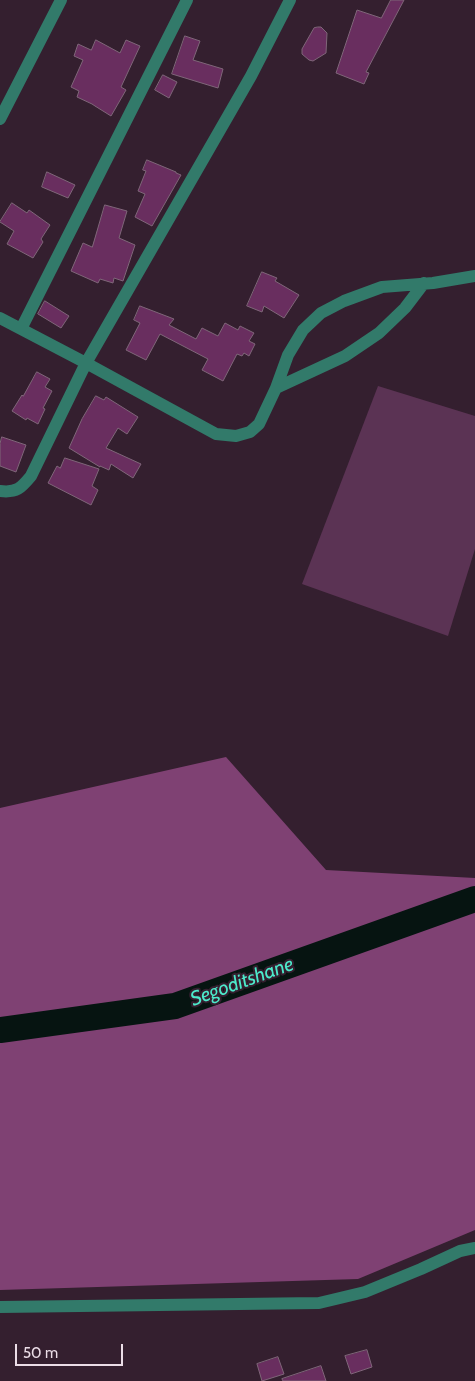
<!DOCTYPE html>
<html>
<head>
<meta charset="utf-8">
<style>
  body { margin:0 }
  #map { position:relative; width:475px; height:1381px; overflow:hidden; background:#341f2f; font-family:Cabin,sans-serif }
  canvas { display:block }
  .scale { position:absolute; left:15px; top:1344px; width:108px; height:22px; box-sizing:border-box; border:2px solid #ebdde7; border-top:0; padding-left:6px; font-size:15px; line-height:18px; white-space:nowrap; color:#ebdde7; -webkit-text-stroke:4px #341f2f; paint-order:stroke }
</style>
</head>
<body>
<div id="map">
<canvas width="475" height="1381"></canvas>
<div class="scale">50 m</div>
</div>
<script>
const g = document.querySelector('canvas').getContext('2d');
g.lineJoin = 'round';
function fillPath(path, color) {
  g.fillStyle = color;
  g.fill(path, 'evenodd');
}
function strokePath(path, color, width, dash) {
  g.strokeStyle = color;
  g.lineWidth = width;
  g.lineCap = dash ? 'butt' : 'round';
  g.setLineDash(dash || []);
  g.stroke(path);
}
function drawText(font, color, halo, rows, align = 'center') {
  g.font = font + ' Cabin,sans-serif';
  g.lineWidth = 4;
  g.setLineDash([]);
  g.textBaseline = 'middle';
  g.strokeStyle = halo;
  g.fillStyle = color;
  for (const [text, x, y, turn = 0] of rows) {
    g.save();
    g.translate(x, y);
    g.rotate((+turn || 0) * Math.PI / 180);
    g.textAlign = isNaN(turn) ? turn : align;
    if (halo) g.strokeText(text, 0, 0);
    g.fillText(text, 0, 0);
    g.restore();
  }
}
const green = new Path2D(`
  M378,386L475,416V549L448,636L302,584Z`);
const forest = new Path2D(`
  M226,757L326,870L475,878V1230L358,1279L0,1290V808Z`);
const river = new Path2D(`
  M0,1030L175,1006L475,899`);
const building = new Path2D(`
  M391,0H404L366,72L369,73L364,84L336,73L357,10L381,18Z
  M318,27H321L327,33L326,53L313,61L309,60L302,54V49L314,28Z
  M185,36L200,41L193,60L223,69L218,88L172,74Z
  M96,40L120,53L126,40L140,46L121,87L126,90L111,116L95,106L92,104L77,97L79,91L71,87L83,60L74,56L78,44L91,50Z
  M163,75L177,82L169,98L155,90Z
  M147,160L176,172V173L181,175L152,226L135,217L145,194L138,191L146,171L143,170Z
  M47,172L75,185L68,198L42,187Z
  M12,203L27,213L29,210L50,225L41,239L43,242L33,258L7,244L14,231L0,222Z
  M105,205L127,211L119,238L135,245L123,281L114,278L113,283L100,279L98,283L71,271L83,243L92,247Z
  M262,272L277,278L275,281L299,295L284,318L264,306L262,312L247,306Z
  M45,301L69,316L61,328L38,314Z
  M140,306L174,319L169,325L196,339L202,328L218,336L225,323L238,330L240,326L254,333L249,341L255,344L249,356L244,353L242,356L237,354L223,381L202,370L208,359L160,334L146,360L126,350L140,323L134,320Z
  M37,372L50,379L45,387L52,391L43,408L45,409L38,424L27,418L26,420L12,411L22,395L23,396Z
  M96,396L104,400L106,397L138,417L127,434L118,428L106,448L141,464L133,478L111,464L109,470L100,466V467L69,448L82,419Z
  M2,437L26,445L16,472L0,466V444Z
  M65,458L99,469L92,486L98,490L91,505L48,483L57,466L60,468Z
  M367,1350L372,1367L351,1374L345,1356Z
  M278,1357L284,1374L262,1381L257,1364Z
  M321,1366L326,1381H283L282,1379Z`);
const minor = new Path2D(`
  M0,119L61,0
  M0,318L86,363L216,434L236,436L250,432L259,424L276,388L288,355L303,330L321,313L344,301L382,287L433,283L475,276
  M21,329L187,0
  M276,388L345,356L379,333L405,308L424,283
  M0,491C17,493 21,488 31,476L86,363L251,76L290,0
  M0,1307L319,1303L365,1292L421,1269L460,1251L475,1248`);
const waterNames = [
  ["Segoditshane",242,982,-20]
];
fillPath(green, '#5b3354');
fillPath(forest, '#7f4173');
strokePath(river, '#061411', 26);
fillPath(building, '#692e5f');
strokePath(building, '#7f6679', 1);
strokePath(minor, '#327a6a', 12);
drawText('italic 20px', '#4ceacb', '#341f2f', waterNames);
</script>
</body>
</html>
